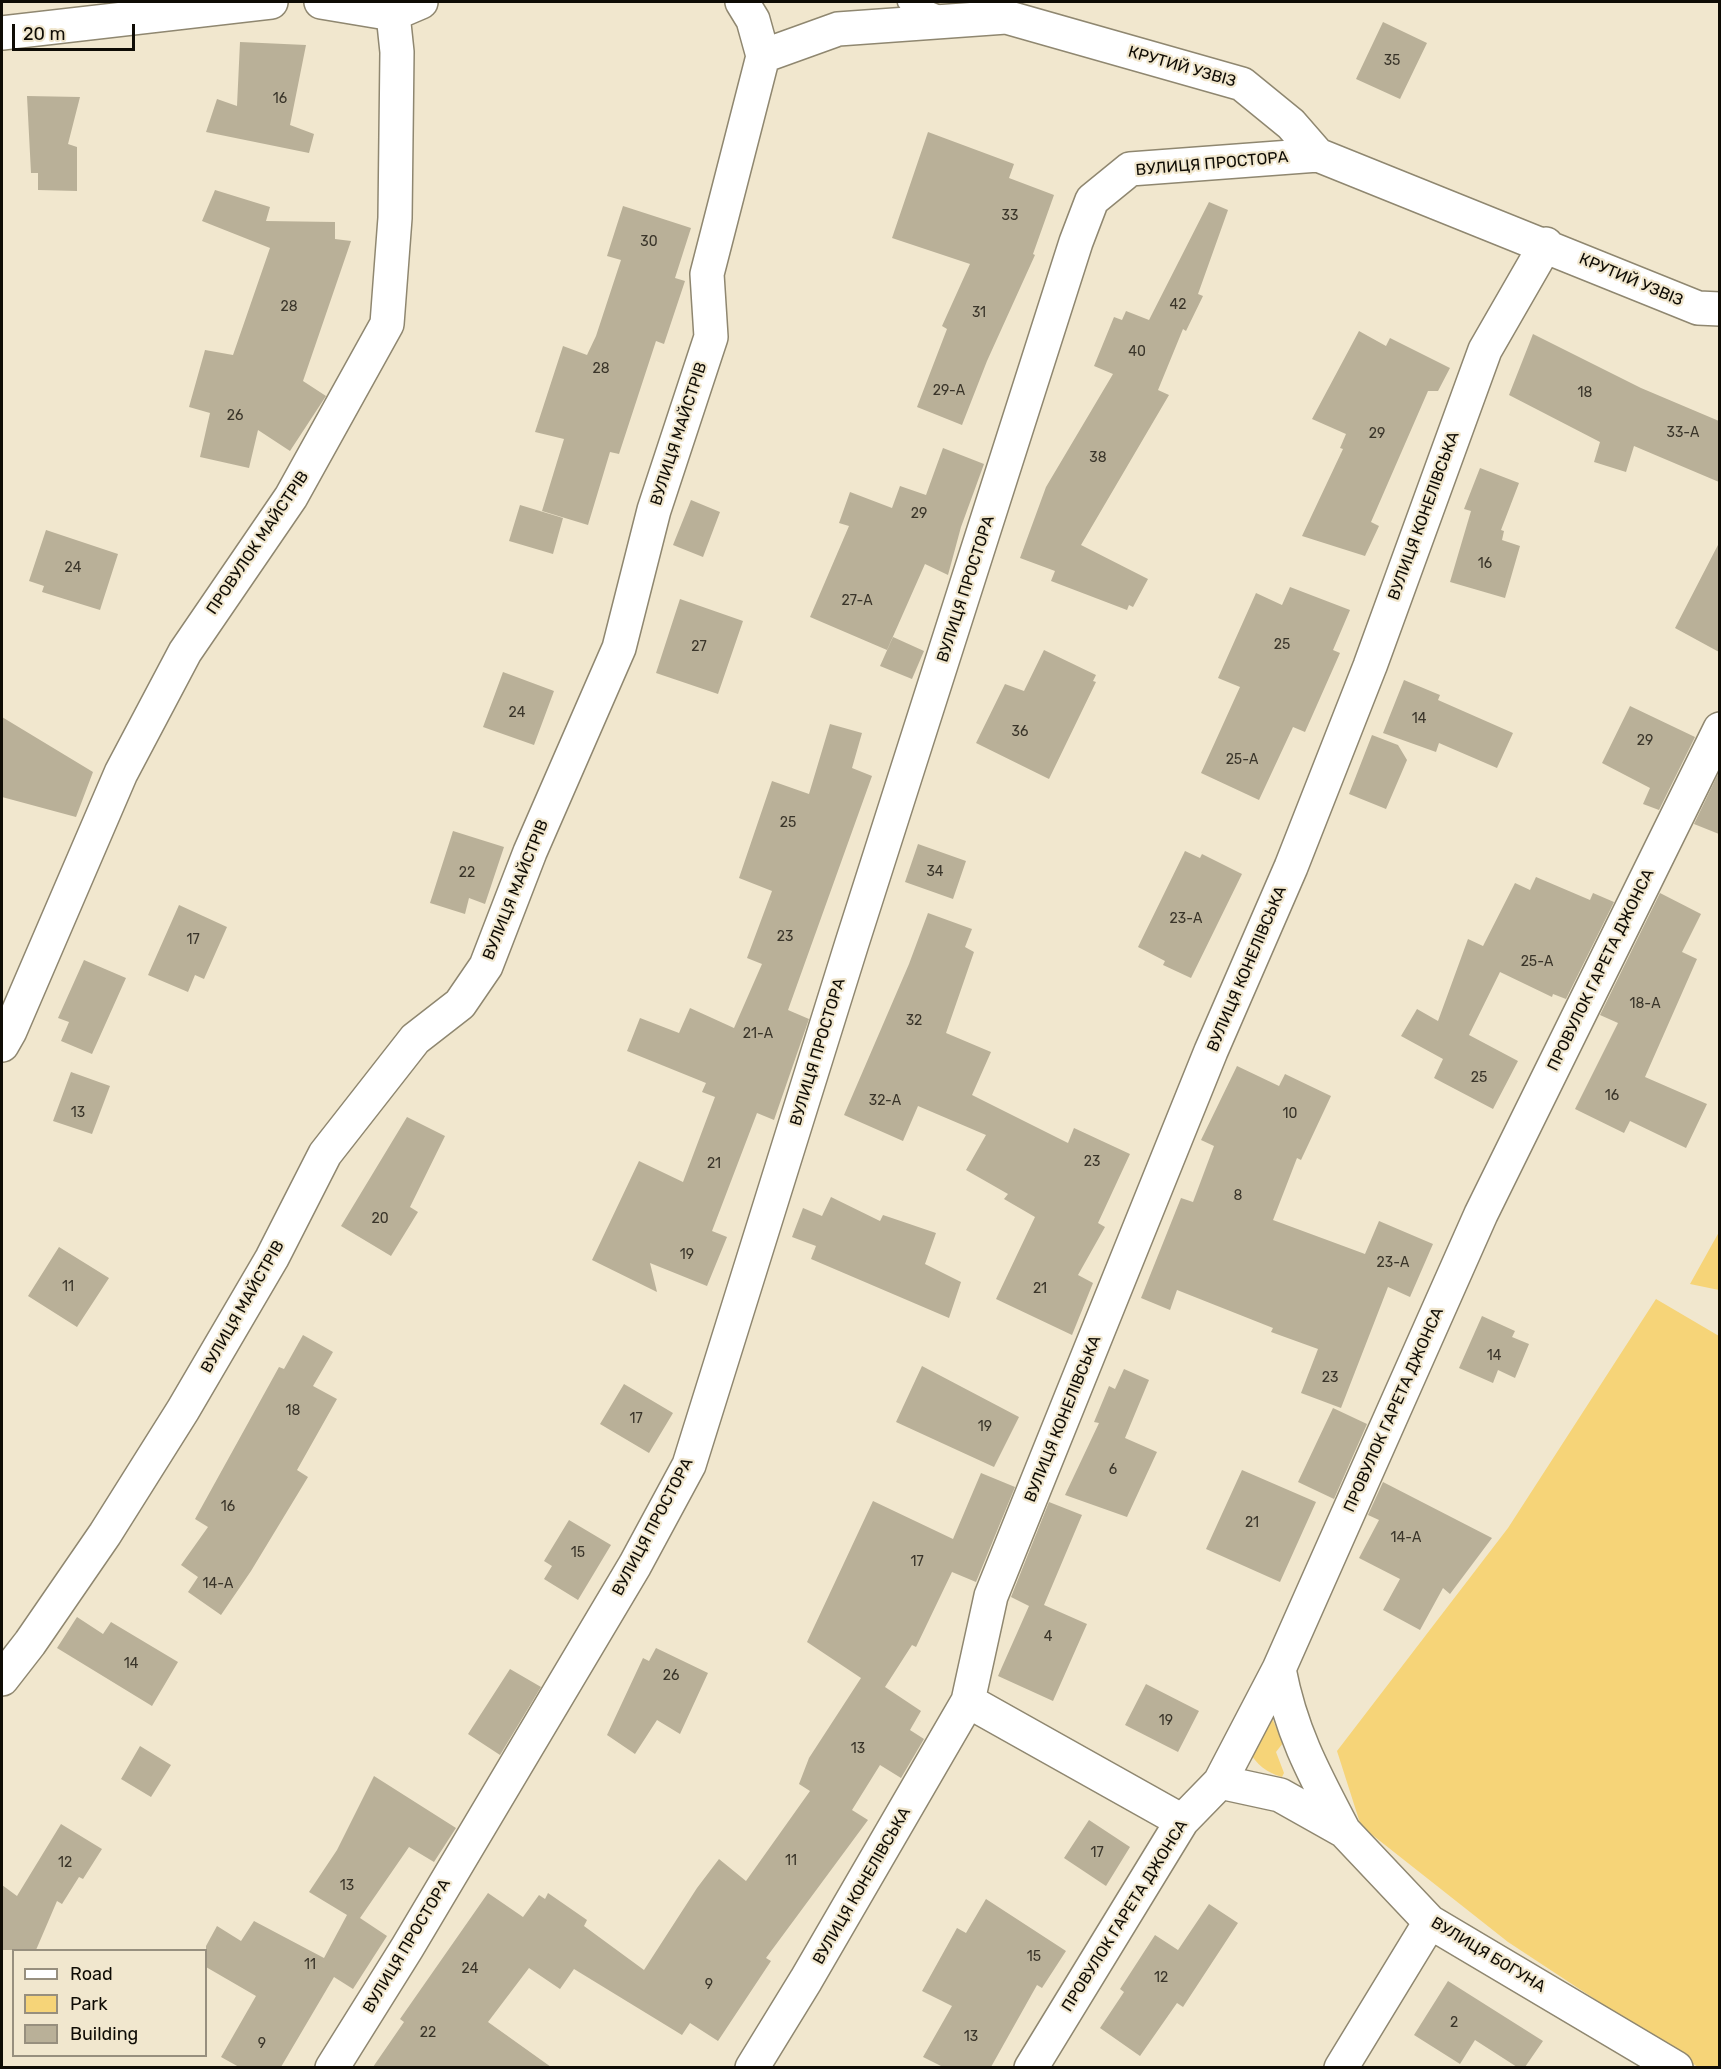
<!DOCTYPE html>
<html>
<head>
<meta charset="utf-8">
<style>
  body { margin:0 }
  #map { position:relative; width:1721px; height:2069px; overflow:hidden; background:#f1e7ce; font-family:Rubik,sans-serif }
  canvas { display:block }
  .frame { position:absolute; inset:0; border:3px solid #0f0c05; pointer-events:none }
  .legend { position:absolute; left:12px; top:1949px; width:195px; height:108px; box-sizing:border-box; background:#f1e7ce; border:2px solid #978f7e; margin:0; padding:8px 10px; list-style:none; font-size:18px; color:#0f0c05 }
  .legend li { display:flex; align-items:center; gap:12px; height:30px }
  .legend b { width:30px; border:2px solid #978f7e }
  .scale { position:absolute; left:12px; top:24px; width:123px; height:27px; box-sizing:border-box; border:3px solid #0f0c05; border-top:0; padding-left:8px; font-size:18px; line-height:21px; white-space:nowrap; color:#0f0c05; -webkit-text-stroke:4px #f1e7ce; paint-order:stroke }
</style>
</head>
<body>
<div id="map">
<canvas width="1721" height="2069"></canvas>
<div class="frame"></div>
<ul class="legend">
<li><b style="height:8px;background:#fff"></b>Road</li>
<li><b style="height:16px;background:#f6d478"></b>Park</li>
<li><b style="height:16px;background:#b9b098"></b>Building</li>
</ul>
<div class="scale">20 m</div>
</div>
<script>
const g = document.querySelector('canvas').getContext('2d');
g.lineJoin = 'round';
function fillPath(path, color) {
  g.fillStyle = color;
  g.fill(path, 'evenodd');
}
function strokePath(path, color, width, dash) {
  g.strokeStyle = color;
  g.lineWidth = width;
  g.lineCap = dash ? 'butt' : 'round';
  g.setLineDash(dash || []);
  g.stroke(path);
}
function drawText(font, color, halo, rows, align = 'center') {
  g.font = font + ' Rubik,sans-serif';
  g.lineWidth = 4.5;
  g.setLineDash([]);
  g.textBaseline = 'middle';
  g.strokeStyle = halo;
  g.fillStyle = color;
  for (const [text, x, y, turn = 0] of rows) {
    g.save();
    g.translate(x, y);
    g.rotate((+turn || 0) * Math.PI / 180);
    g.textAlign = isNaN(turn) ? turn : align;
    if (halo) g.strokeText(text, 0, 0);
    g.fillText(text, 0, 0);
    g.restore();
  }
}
const green = new Path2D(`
  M1719,1232V1290L1690,1284Z
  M1656,1299L1719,1336V2067H1698L1508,1942L1361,1826L1337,1751L1508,1528Z
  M1268,1709L1283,1743L1276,1752L1284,1773L1282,1777C1267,1773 1256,1764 1249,1751Z`);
const building = new Path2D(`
  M1383,22L1427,43L1400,99L1356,79Z
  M240,42L306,45L290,125L314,134L309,153L206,132L217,99L237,106Z
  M27,96L80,97L68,144L77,147V191L38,190V173H31Z
  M928,132L1014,164L1009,178L1054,195L1033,254L1035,255L987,361L962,425L917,407L947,329L942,326L970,264L892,238Z
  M215,190L270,207L266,221L335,222V239L351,241L303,381L326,396L290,451L258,430L249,468L200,457L210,413L189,407L205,350L233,355L270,248L202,221Z
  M1209,202L1228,210L1198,294L1203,296L1186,331L1183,329L1158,390L1169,395L1081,545L1148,579L1133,607L1129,605L1127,610L1051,581L1055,571L1020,558L1046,487L1113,374L1094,366L1114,317L1122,320L1126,311L1149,320Z
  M623,206L691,228L675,278L685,281L664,344L656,341L619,454L610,452L588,525L542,511L564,439L535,432L563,346L587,355L596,336L621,260L607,256Z
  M1359,331L1386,346L1390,338L1450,368L1438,391H1428L1371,522L1379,526L1365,556L1302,536L1343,449L1340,448L1346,434L1312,419Z
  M1533,334L1641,388L1719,421V482L1634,446L1626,472L1594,462L1600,442L1509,395Z
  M943,448L984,464L961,527L948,575L925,564L887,650L810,617L849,526L839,523L850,492L892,508L900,486L926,495Z
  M1480,468L1519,483L1501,530L1504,531L1502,540L1520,546L1505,598L1450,582L1471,511L1464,509Z
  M691,500L720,512L703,557L673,545Z
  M520,505L563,518L553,554L509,541Z
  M46,530L118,554L100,610L42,592L44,586L29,581Z
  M1719,543V652L1675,628Z
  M1290,587L1350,610L1333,650L1340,653L1305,732L1293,727L1259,800L1201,773L1240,687L1218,678L1256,593L1282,605Z
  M680,599L743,621L718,694L656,673Z
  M893,637L924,651L912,679L880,666Z
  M1044,650L1096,675L1093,681L1096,682L1049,779L976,743L1005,684L1024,691Z
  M503,672L554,691L534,745L483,727Z
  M1404,680L1440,695L1438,700L1513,733L1497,768L1439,743L1436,752L1383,733Z
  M1630,706L1695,737L1659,810L1643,804L1650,788L1602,763Z
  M2,717L93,772L76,817L2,797Z
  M830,724L862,733L852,768L872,776L788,1010L809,1019L774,1120L757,1113L712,1231L727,1237L707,1286L650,1263L657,1292L592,1260L639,1161L683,1182L715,1097L702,1092L706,1083L627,1051L640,1018L679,1033L690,1008L734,1028L762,964L747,958L772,891L739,878L772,781L809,794Z
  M1372,735L1398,745L1407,760L1386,809L1349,794Z
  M1719,772V834L1694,824Z
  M453,831L504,847L485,904L469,898L465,914L430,903Z
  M918,844L966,861L953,899L905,882Z
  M1185,851L1200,858L1202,854L1242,874L1191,978L1163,965L1165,961L1138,947Z
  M1536,877L1590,900L1593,893L1614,902L1566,999L1553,994L1552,997L1500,972L1469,1035L1518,1061L1493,1109L1434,1078L1443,1059L1401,1036L1417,1009L1438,1021L1468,939L1483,946L1515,883L1530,890Z
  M1660,893L1701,914L1682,952L1697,959L1645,1077L1707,1104L1686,1148L1630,1121L1624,1133L1575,1109L1618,1023L1600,1015Z
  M179,905L227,927L204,979L195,975L188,992L148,975Z
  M928,913L972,929L965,947L974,952L946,1033L991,1052L972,1095L1068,1143L1074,1128L1130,1154L1098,1223L1105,1227L1078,1275L1093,1283L1072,1335L996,1299L1035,1217L1004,1199L1008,1194L966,1170L986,1135L918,1106L903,1141L844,1115L909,964Z
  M84,960L126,978L92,1054L61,1041L69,1022L58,1018Z
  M1237,1066L1279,1086L1285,1074L1331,1096L1301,1160L1297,1158L1273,1220L1365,1254L1379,1221L1433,1244L1410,1297L1388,1287L1341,1408L1301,1393L1318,1349L1271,1332L1273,1328L1177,1290L1170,1310L1141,1298L1181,1198L1193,1202L1214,1146L1201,1140Z
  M71,1072L110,1086L92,1134L53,1121Z
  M407,1117L445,1136L410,1207L418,1212L391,1256L341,1226Z
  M831,1197L880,1221L883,1215L936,1233L925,1264L961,1282L949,1318L811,1259L816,1246L792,1237L803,1208L822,1216Z
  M59,1247L109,1278L77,1327L28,1296Z
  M1482,1316L1515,1331L1512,1337L1529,1344L1515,1378L1498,1370L1493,1383L1459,1368Z
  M303,1335L333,1352L313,1386L337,1399L297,1470L308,1477L251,1571L221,1615L188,1592L198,1577L181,1565L208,1527L195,1519L279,1367L284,1369Z
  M922,1366L1019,1417L994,1467L896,1422Z
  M1124,1369L1149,1380L1125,1438L1157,1452L1127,1517L1065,1495L1099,1423L1094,1422L1109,1386L1115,1389Z
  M624,1384L673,1413L649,1453L600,1424Z
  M1333,1408L1367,1424L1334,1499L1298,1482Z
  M1242,1470L1316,1502L1280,1582L1206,1549Z
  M981,1473L1015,1487L976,1582L952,1572L916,1647L912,1645L885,1687L921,1711L910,1730L924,1739L901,1778L880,1765L852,1810L868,1820L766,1958L771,1961L718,2041L690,2023L682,2035L574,1969L560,1989L529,1968L488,2022L551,2067H373L404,2022L400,2019L488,1893L523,1917L539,1895L545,1899L548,1893L587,1920L584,1926L644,1970L697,1888L719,1859L746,1881L810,1791L799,1784L809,1758L861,1678L807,1642L873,1501L953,1539Z
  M1383,1482L1492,1538L1450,1594L1443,1588L1420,1630L1383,1610L1400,1579L1359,1558L1379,1520L1368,1515Z
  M1049,1502L1082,1515L1044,1605L1087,1624L1053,1701L998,1676L1029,1606L1011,1597Z
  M569,1520L611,1545L578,1600L544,1579L552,1566L544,1561Z
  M77,1617L103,1634L111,1622L178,1662L152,1706L57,1648Z
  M656,1648L708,1673L680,1734L657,1720L635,1754L607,1735L643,1658L649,1661Z
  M510,1669L541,1687L500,1755L468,1734Z
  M1146,1684L1199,1711L1178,1752L1125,1725Z
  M140,1746L171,1765L151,1797L121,1779Z
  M374,1776L456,1828L434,1862L409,1847L360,1918L387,1936L353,1989L334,1977L281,2067H239L221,2057L256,1996L206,1967V1946L217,1926L241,1941L254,1921L324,1958L347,1915L309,1892L337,1850Z
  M1089,1820L1130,1847L1106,1886L1064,1858Z
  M61,1824L102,1849L83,1879L79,1877L62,1904L57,1901L36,1950H2V1885L17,1896Z
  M986,1899L1066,1951L1042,1988L1037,1985L991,2067H943L923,2057L952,2006L922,1991L957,1928L966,1933Z
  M1209,1904L1238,1923L1183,2007L1177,2003L1140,2056L1100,2028L1124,1992L1120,1989L1155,1935L1178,1950Z
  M1448,1981L1543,2041L1525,2067H1517L1475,2040L1460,2064L1414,2035Z`);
const service = new Path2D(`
  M907,2L942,16`);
const minor = new Path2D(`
  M321,2L393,14L421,2
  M742,2L753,20L763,56L838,29L1006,17L1242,84L1291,124L1318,155L1698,308L1720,309
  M2,33L271,2
  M2,1045L10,1031L121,773L185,652L291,497L387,324L395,218L397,52L393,14
  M1279,1669C1291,1732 1314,1774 1344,1831
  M2,1679L30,1643L105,1534L183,1410L272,1258L325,1154L415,1039L460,1004L486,966L530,852L619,648L654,510L711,337L707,274L763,56
  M968,1701L1182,1821
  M1220,1782L1280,1795L1344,1831L1430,1922L1676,2068
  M332,2068L407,1948L635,1565L689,1465L852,943L1076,242L1092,200L1130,169L1318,155
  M752,2068L806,1980L968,1701L991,1596L1211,1051L1291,867L1370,666L1485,350L1546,244
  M1031,2068L1182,1821L1220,1782L1279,1669L1481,1214L1720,729
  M1341,2068L1430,1922`);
const numberNames = [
  ["35",1392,61],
  ["16",280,99],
  ["33",1010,216],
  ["30",649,242],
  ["42",1178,305],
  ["28",289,307],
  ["31",979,313],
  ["40",1137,352],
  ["28",601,369],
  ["29-А",949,391],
  ["18",1585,393],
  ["26",235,416],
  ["33-А",1683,433],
  ["29",1377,434],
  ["38",1098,458],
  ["29",919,514],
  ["16",1485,564],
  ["24",73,568],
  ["27-А",857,601],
  ["25",1282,645],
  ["27",699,647],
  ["24",517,713],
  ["14",1419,719],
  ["36",1020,732],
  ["29",1645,741],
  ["25-А",1242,760],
  ["25",788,823],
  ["34",935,872],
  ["22",467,873],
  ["23-А",1186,919],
  ["23",785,937],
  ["17",193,940],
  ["25-А",1537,962],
  ["18-А",1645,1004],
  ["32",914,1021],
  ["21-А",758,1034],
  ["25",1479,1078],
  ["16",1612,1096],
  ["32-А",885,1101],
  ["13",78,1113],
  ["10",1290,1114],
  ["23",1092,1162],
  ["21",714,1164],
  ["8",1238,1196],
  ["20",380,1219],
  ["19",687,1255],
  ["23-А",1393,1263],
  ["11",68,1287],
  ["21",1040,1289],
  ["14",1494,1356],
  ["23",1330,1378],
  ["18",293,1411],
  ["17",636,1419],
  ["19",985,1427],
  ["6",1113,1470],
  ["16",228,1507],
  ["21",1252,1523],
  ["14-А",1406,1538],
  ["15",578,1553],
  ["17",917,1562],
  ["14-А",218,1584],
  ["4",1048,1637],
  ["14",131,1664],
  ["26",671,1676],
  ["19",1166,1721],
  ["13",858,1749],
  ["17",1097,1853],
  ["11",791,1861],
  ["12",65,1863],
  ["13",347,1886],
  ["15",1034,1957],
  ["11",310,1965],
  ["24",470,1969],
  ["12",1161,1978],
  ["9",709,1985],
  ["2",1454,2023],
  ["22",428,2033],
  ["13",971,2037],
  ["9",262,2044]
];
const streetNames = [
  ["КРУТИЙ УЗВІЗ",1182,67,16],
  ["ВУЛИЦЯ ПРОСТОРА",1212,164,-5],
  ["КРУТИЙ УЗВІЗ",1631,280,23],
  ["ВУЛИЦЯ МАЙСТРІВ",679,434,-72],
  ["ВУЛИЦЯ КОНЕЛІВСЬКА",1424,516,-70],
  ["ПРОВУЛОК МАЙСТРІВ",258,543,-56],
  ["ВУЛИЦЯ ПРОСТОРА",966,589,-72],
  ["ВУЛИЦЯ МАЙСТРІВ",516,890,-68],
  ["ВУЛИЦЯ КОНЕЛІВСЬКА",1247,969,-67],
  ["ПРОВУЛОК ГАРЕТА ДЖОНСА",1601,970,-64],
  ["ВУЛИЦЯ ПРОСТОРА",818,1052,-73],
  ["ВУЛИЦЯ МАЙСТРІВ",243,1307,-60],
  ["ПРОВУЛОК ГАРЕТА ДЖОНСА",1394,1410,-66],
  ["ВУЛИЦЯ КОНЕЛІВСЬКА",1063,1419,-68],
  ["ВУЛИЦЯ ПРОСТОРА",653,1527,-62],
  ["ВУЛИЦЯ КОНЕЛІВСЬКА",862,1886,-60],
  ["ПРОВУЛОК ГАРЕТА ДЖОНСА",1125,1916,-58],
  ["ВУЛИЦЯ ПРОСТОРА",407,1946,-59],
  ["ВУЛИЦЯ БОГУНА",1488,1955,31]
];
fillPath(green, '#f6d478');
fillPath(building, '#b9b098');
strokePath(service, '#8f8770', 21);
strokePath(minor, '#8f8770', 36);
strokePath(service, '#fff', 18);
strokePath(minor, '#fff', 33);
drawText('14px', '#3a352a', null, numberNames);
drawText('16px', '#0f0c05', '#f1e7ce', streetNames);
</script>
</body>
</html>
